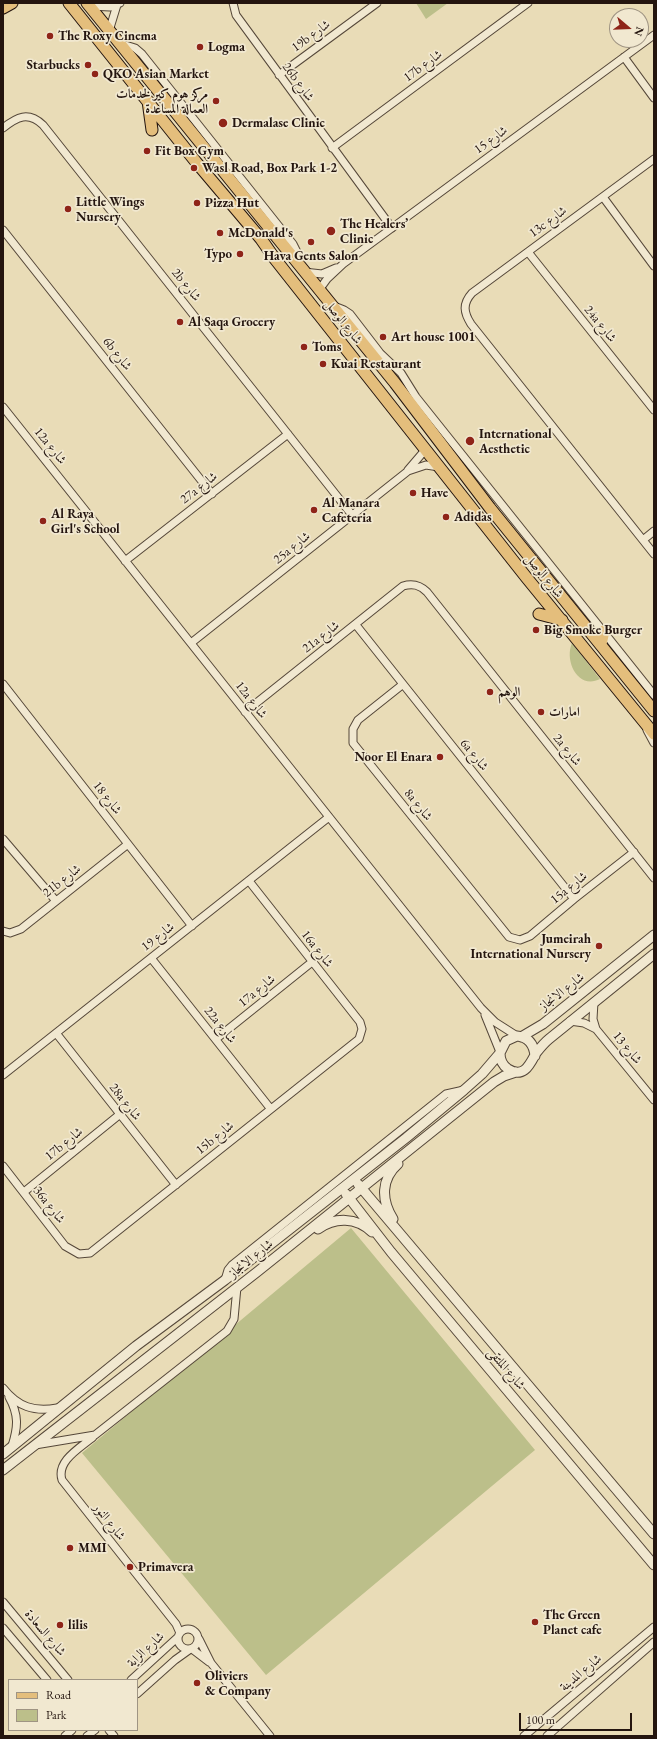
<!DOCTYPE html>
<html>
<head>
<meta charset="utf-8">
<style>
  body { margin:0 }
  #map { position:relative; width:657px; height:1739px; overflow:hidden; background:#e9dcb7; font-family:"EB Garamond",serif }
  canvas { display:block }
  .frame { position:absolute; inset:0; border:4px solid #24150f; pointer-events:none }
  .legend { position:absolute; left:8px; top:1679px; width:130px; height:52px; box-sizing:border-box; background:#f1e8d0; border:1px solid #9f9483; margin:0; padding:5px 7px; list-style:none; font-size:12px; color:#24150f }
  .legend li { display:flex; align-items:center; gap:8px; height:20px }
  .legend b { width:20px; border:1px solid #9f9483 }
  .north { position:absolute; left:609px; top:8px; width:40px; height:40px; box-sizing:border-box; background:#f1e8d0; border:1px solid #9f9483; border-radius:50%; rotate:109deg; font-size:11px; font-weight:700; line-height:16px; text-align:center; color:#24150f }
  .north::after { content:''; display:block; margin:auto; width:14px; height:18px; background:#8f2418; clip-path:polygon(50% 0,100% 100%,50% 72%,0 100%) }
  .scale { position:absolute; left:519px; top:1713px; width:113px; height:18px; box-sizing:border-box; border:2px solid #24150f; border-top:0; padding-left:5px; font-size:12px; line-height:14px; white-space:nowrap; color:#24150f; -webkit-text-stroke:3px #f1e8d0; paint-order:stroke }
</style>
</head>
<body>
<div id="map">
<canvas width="657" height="1739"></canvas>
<div class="frame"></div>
<ul class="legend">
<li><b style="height:5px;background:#e4be7c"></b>Road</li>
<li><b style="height:11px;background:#bcbf8a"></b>Park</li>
</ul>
<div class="north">N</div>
<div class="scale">100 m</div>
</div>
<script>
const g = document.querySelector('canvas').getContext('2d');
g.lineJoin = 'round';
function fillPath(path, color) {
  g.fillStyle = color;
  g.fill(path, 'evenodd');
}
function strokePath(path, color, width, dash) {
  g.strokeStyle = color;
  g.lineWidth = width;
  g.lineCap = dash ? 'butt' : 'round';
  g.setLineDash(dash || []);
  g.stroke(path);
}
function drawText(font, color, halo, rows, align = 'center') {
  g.font = font + ' "EB Garamond",Amiri,serif';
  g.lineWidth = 3.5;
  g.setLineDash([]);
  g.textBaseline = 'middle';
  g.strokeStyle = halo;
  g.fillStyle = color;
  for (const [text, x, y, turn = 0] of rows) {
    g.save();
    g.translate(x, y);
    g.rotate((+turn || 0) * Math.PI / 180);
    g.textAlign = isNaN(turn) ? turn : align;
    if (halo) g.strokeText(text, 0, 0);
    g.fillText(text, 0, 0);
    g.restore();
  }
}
const green = new Path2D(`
  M416,3H448L426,19Z
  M572,643L600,679C578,690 564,661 572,643Z
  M351,1228L535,1450L266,1675L82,1453Z`);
const minor = new Path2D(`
  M233,3L236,15L392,228
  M89,6L110,7L120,3
  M109,31L117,5
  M119,43L135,48L142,54L293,244L297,252V262
  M624,57L654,98
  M279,75L377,3
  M3,128C17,117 28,111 43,125L352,515
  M332,148L528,3
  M654,159L472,293C462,304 464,313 471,324L654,554
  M603,197L654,266
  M3,230L212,494
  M528,252L654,410
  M304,272L322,274L336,268
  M319,290L327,279L343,264L654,35
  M334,306L344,310L350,314L380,353L401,373L416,397L654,695
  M3,407L481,1008L495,1022L517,1036
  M408,470L426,449
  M643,540L654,531
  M125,561L288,434
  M356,625L574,899
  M191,643L408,471L426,465L439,467
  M3,684L192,926
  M402,685L358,720L353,729V743L509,937L520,940L530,936L574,899L634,852
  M245,712L403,586C413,583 420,585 427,592L654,878
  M647,730L654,743
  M3,839L56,901
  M3,931L10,933L21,929L128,844
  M151,958L270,1108
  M594,1002L593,1019L596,1029
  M485,1015L500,1052
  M570,1021L584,1023L596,1029L654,1100
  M56,1033L176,1185
  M216,1039L312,962
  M3,1075L329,817
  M3,1166L65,1246L79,1254L90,1253L359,1039L362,1029L360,1022L249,881
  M24,1192L119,1115
  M225,1280L228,1270L232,1265L446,1094L464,1090
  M3,1388C18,1407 34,1412 57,1408
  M9,1397C19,1415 18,1427 12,1446
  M93,1437C80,1448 56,1461 62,1480L176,1624L180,1633
  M35,1445L95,1435L227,1331L234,1319L237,1287
  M3,1602L68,1680
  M3,1628L47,1680
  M178 1639a10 10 0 1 1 20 0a10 10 0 1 1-20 0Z
  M199,1639L211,1663L270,1736
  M192,1649L209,1662
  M131,1680L178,1637
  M137,1694L175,1660L189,1650
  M109,1730L114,1736
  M65,1736L72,1730
  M87,1736L95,1730
  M524,1736L654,1627
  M547,1736L654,1642`);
const tertiary = new Path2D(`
  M521,1037L543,1024L654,935
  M535,1056C534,1045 529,1037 517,1036L506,1041L500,1053C500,1060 502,1065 508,1069C524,1079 530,1064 536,1053C540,1048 544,1043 549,1039L654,954
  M358,1184L654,1534
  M346,1194L391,1252L654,1565
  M393,1219C381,1200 381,1179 398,1164
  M318,1229C335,1217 356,1217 372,1232
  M3,1454L136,1346L225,1280L406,1138L464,1090L482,1074L500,1053
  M3,1470L257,1272L494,1082L504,1076L516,1072`);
const primary = new Path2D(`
  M69,3L196,162L261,239L275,259L526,577L654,734
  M87,3L395,383L490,508L654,711
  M3,8L12,3
  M148,101L152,130
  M539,614L562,620
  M601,644L604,631`);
const markers = [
  [50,36,4,"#8f2418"],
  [200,47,4,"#8f2418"],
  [88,65,4,"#8f2418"],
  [95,74,4,"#8f2418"],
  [216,101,4,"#8f2418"],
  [223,123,5,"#8f2418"],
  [147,151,4,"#8f2418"],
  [194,168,4,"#8f2418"],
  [197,203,4,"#8f2418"],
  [68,209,4,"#8f2418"],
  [331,231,5,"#8f2418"],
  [220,233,4,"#8f2418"],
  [311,242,4,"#8f2418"],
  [240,254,4,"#8f2418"],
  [180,322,4,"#8f2418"],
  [383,337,4,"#8f2418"],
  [304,347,4,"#8f2418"],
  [323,364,4,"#8f2418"],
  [470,441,5,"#8f2418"],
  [413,493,4,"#8f2418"],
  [314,510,4,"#8f2418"],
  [446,517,4,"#8f2418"],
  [43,521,4,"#8f2418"],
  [536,630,4,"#8f2418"],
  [490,692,4,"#8f2418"],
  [541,712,4,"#8f2418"],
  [440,757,4,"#8f2418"],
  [599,946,4,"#8f2418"],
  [70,1548,4,"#8f2418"],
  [130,1567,4,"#8f2418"],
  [535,1622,4,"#8f2418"],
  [60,1625,4,"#8f2418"],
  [197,1683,4,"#8f2418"]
];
const poiNames = [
  ["The Roxy Cinema",58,36],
  ["Logma",208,47],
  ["Starbucks",80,65,"right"],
  ["QKO Asian Market",103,74],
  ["مركز هوم كير لخدمات",208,94,"right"],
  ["العمالة المساعدة",208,109,"right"],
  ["Dermalase Clinic",232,123],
  ["Fit Box Gym",155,151],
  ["Wasl Road, Box Park 1-2",202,168],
  ["Little Wings",76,202],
  ["Nursery",76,217],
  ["Pizza Hut",205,203],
  ["The Healers’",340,224],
  ["Clinic",340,239],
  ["McDonald's",228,233],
  ["Typo",232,254,"right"],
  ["Hava Gents Salon",311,256,"center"],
  ["Al Saqa Grocery",188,322],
  ["Art house 1001",391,337],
  ["Toms",312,347],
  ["Kuai Restaurant",331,364],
  ["International",479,434],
  ["Aesthetic",479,449],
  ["Have",421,493],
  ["Al Manara",322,503],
  ["Cafeteria",322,518],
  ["Al Raya",51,514],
  ["Girl's School",51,529],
  ["Adidas",454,517],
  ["Big Smoke Burger",544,630],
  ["الوهم",498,692],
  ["امارات",549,712],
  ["Noor El Enara",432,757,"right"],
  ["Jumeirah",591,939,"right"],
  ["International Nursery",591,954,"right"],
  ["MMI",78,1548],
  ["Primavera",138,1567],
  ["The Green",543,1615],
  ["Planet cafe",543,1630],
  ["lilis",68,1625],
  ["Oliviers",205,1676],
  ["& Company",205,1691]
];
const streetNames = [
  ["19b شارع",311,36,-36],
  ["17b شارع",423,66,-36],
  ["26b شارع",298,82,54],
  ["شارع 15",491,140,-36],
  ["13c شارع",548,222,-36],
  ["2b شارع",186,285,51],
  ["شارع الوصل",343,322,52],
  ["24a شارع",600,324,51],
  ["6b شارع",117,354,52],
  ["12a شارع",50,446,51],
  ["27a شارع",199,488,-38],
  ["25a شارع",292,548,-39],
  ["شارع الوصل",544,576,51],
  ["21a شارع",321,637,-38],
  ["12a شارع",251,700,52],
  ["2a شارع",567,750,51],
  ["6a شارع",474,755,51],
  ["شارع 18",107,798,52],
  ["8a شارع",418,805,51],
  ["21b شارع",62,881,-38],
  ["15a شارع",569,888,-39],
  ["شارع 19",158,937,-38],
  ["16a شارع",317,949,52],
  ["17a شارع",257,991,-39],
  ["شارع الانجاز",562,992,-38],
  ["22a شارع",220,1025,51],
  ["شارع 13",627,1048,51],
  ["28a شارع",125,1102,52],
  ["15b شارع",215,1138,-39],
  ["17b شارع",64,1144,-39],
  ["36a شارع",49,1205,52],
  ["شارع الانجاز",251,1259,-39],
  ["شارع الملتقى",506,1369,50],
  ["شارع النور",109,1522,52],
  ["شارع السعادة",45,1633,50],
  ["شارع الراية",146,1650,-43],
  ["شارع المدينة",581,1673,-40]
];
fillPath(green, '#bcbf8a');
strokePath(minor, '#554739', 9);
strokePath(tertiary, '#554739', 11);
strokePath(primary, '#24150f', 13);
strokePath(minor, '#f1e8d0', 7);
strokePath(tertiary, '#f1e8d0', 9);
strokePath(primary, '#e4be7c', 11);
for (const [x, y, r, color] of markers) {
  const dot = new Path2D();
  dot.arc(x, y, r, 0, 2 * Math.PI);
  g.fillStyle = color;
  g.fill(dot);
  strokePath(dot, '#f1e8d0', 1.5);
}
drawText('bold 13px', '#24150f', '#f1e8d0', poiNames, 'left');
drawText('13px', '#24150f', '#f1e8d0', streetNames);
</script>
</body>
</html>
